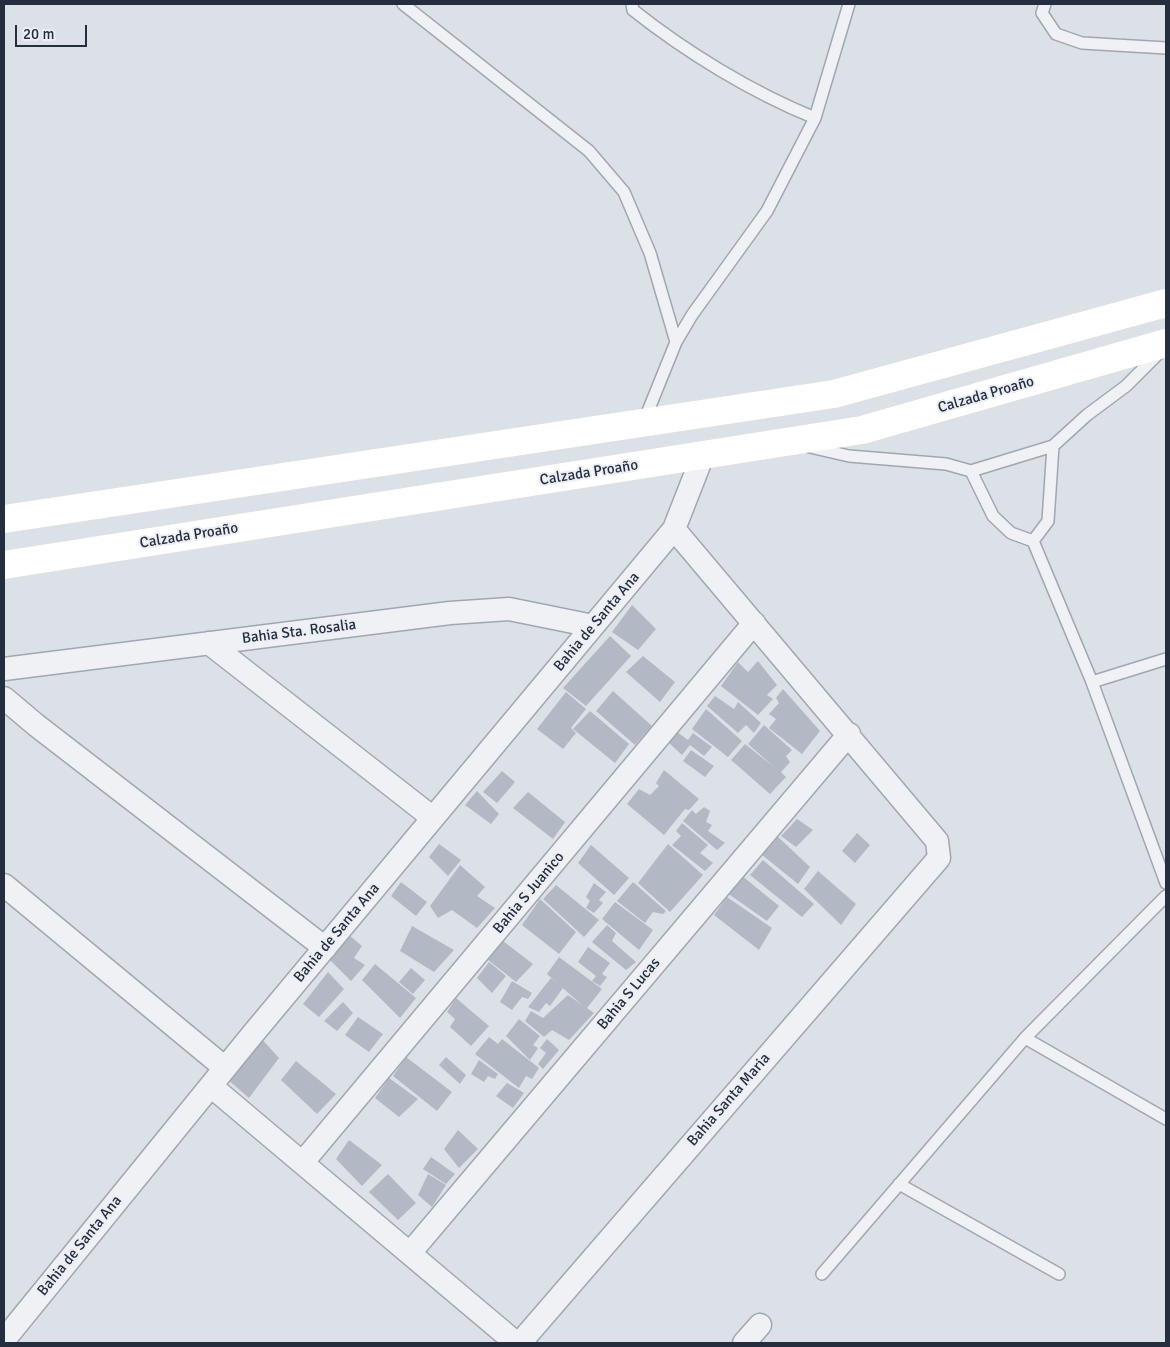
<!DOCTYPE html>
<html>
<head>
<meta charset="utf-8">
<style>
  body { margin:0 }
  #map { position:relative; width:1170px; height:1347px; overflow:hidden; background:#dce0e7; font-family:Signika,sans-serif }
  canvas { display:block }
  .frame { position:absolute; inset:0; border:5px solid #252e3e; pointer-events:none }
  .scale { position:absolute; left:15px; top:25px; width:72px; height:22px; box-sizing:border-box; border:2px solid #252e3e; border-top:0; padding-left:6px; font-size:15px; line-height:18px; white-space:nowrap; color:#252e3e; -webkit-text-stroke:4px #ebeff5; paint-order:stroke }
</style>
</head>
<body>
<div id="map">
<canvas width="1170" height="1347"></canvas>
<div class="frame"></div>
<div class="scale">20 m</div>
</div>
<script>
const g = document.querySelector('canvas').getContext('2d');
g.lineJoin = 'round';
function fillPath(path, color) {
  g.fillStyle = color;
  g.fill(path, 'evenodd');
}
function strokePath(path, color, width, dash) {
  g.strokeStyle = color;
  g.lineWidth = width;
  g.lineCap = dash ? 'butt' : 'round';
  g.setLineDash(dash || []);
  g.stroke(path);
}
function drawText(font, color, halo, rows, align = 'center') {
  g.font = font + ' Signika,sans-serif';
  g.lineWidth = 4;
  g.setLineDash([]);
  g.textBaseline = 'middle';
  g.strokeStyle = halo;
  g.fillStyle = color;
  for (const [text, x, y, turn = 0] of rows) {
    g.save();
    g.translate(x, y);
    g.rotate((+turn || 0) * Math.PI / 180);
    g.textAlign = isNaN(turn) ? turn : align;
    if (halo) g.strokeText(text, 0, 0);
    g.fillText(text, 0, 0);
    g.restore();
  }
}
const building = new Path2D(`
  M632,605L656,629L638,650L612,632Z
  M610,636L631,656L586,706L563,688Z
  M643,656L675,682L660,702L626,672Z
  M758,661L777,685L767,695L773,699L758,715L721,686L738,662L748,672Z
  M783,689L820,731L802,754L769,728L776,719L769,714L779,703L776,698Z
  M613,691L652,726L635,745L596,711Z
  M566,692L586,709L571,728L576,733L563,749L537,729Z
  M715,696L734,709L738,702L761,723L754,733L746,725L738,733L707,706Z
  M706,709L742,741L728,757L692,729Z
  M590,711L629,744L615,763L573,729Z
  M764,725L792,750L786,756L790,762L781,772L786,777L770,794L731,760L745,744L774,767L748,744Z
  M677,732L688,740L693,733L712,747L704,756L690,745L682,755L668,742Z
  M691,750L714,766L705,777L683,761Z
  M664,770L699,799L689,810L685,809L664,835L627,804L639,789L650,795L659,786L656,783Z
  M502,771L515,782L497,803L483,792Z
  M477,791L499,814L491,824L465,805Z
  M528,792L565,822L553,839L513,808Z
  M704,807L710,811L706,822L712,825L708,831L725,843L717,850L683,821L692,810L696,814Z
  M797,819L813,830L796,847L781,836Z
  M682,823L708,845L700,853L713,863L705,871L672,845L681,836L676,831Z
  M857,833L870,845L855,863L842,851Z
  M776,835L810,867L798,884L761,854Z
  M439,844L461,860L448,876L429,857Z
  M668,844L703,875L670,912L638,883Z
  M591,845L629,878L614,895L578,863Z
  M763,860L814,904L802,917L750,875Z
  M460,865L485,887L477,896L495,908L477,928L452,910L438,918L430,906Z
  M818,871L856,904L841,925L804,889Z
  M741,875L779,906L767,921L727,893Z
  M401,882L427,902L416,916L391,896Z
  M633,882L666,911L663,914L653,912L645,923L617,901Z
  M594,883L606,892L599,900L603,903L594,913L586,908L590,901L586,897Z
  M556,885L599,920L584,937L543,899Z
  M727,897L772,928L759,950L714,915Z
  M540,899L576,932L559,954L522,925Z
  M615,902L653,930L639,950L602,919Z
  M607,925L616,933L612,941L636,962L626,970L592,942Z
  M412,926L454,950L434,972L400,951Z
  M349,935L362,946L354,958L365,965L351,981L329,959Z
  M503,941L533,964L516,982L487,959Z
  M588,947L610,963L602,974L607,977L600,986L592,981L596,976L578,962Z
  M559,957L602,989L587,1008L594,1013L569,1040L552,1030L544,1037L525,1021L531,1011L543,1018L568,995L582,1005L547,974Z
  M489,962L506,976L492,993L477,978Z
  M375,964L416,998L400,1018L362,980Z
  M411,968L425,980L413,994L399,982Z
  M328,972L344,989L319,1017L303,1004Z
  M551,978L563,988L550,1006L546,1003L539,1012L528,1007Z
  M512,981L532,993L528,999L522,997L512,1010L500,1002Z
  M456,998L489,1026L471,1046L450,1027L455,1019L447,1012Z
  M343,1002L353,1013L337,1031L324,1021Z
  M358,1017L383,1034L369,1052L345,1035Z
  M519,1019L540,1036L533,1045L538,1048L530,1060L506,1036Z
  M259,1036L279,1058L249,1098L226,1078Z
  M489,1037L498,1044L502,1039L539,1068L532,1079L526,1076L519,1088L475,1054Z
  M547,1039L559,1050L543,1069L538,1064L546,1053L540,1048Z
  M406,1057L452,1092L437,1111L393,1076Z
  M446,1057L466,1075L460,1084L439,1065Z
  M479,1060L498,1074L495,1079L488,1076L484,1082L471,1074Z
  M296,1061L336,1094L317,1114L281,1080Z
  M389,1078L418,1099L399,1117L375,1098Z
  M507,1083L524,1093L513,1108L496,1096Z
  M458,1130L478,1149L459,1168L444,1149Z
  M349,1140L382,1165L362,1186L336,1159Z
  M431,1157L455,1174L446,1184L423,1169Z
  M388,1174L416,1203L398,1220L369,1192Z
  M428,1174L446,1185L432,1207L418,1195Z`);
const service = new Path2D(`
  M403,4L589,151L624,192L650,253L676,342
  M632,4L633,10C686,52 751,92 815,118
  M1045,4L1042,13L1056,34L1082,43L1166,48
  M644,421L676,342L692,315L767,211L815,118L849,4
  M810,447L849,456L946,464L971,471L993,516L1011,533L1033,541L1092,682L1166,883
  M971,471L1053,446
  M1033,541L1048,521L1053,446L1087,415L1126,386L1160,352
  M1092,682L1166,659
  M1025,1038L1166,1119
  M899,1184L1059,1274
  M822,1274L1025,1038L1166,896`);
const minor = new Path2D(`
  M209,643L433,818
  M4,669L450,613L509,609L593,626
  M4,698L36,725L325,948
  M4,885L225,1068
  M211,1086L516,1343
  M303,1162L754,623
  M410,1253L849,734
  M4,1340L252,1035L674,529L703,455
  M520,1343L939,858L937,841L674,529
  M744,1343L760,1325`);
const secondary = new Path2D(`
  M4,519L834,394L1166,303
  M4,565L862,430L1166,343`);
const streetNames = [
  ["Calzada Proaño",986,395,-16],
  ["Calzada Proaño",589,473,-9],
  ["Calzada Proaño",189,536,-9],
  ["Bahia de Santa Ana",597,622,-50],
  ["Bahia Sta. Rosalia",299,632,-7],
  ["Bahia S Juanico",529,893,-50],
  ["Bahia de Santa Ana",337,933,-50],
  ["Bahia S Lucas",629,994,-50],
  ["Bahia Santa Maria",729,1100,-49],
  ["Bahia de Santa Ana",80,1246,-51]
];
fillPath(building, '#b3b9c4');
strokePath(service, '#a1a7b1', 14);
strokePath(minor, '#a1a7b1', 25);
strokePath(service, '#eff1f5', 11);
strokePath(minor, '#eff1f5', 22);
strokePath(secondary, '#fff', 28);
drawText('15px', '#252e3e', '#ebeff5', streetNames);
</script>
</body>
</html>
